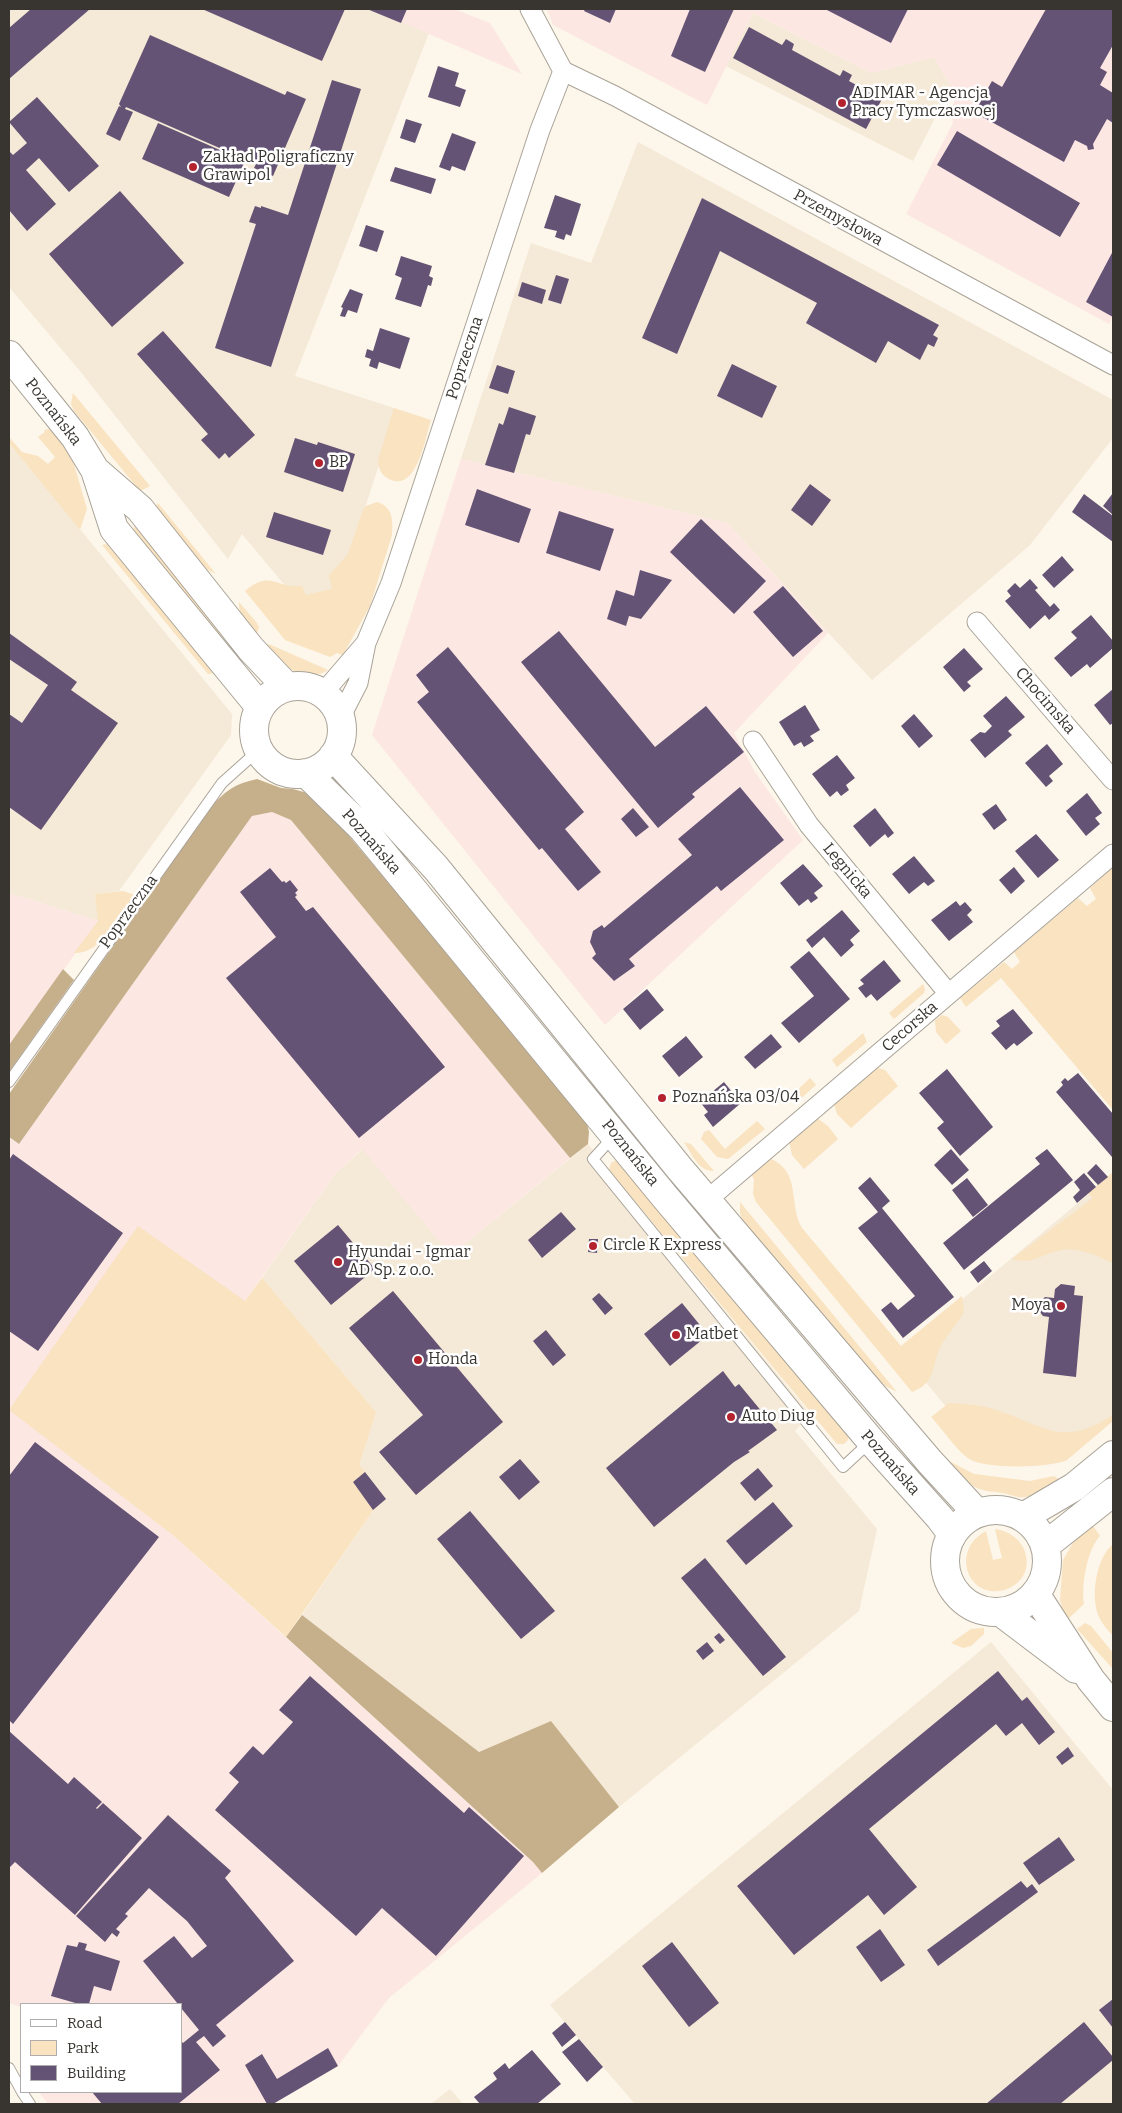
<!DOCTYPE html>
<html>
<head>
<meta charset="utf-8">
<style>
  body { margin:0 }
  #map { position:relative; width:1122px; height:2113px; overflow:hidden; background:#fdf6ea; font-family:Bitter,serif }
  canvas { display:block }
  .frame { position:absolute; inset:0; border:10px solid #383531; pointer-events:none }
  .legend { position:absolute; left:20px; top:2003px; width:162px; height:90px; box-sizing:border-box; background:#fff; border:1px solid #afaead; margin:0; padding:6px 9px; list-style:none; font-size:15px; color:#383531 }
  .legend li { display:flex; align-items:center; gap:10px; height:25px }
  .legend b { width:25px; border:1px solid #afaead }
</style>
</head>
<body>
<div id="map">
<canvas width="1122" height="2113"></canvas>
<div class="frame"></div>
<ul class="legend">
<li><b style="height:6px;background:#fff"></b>Road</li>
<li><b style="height:14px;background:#f9e3c0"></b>Park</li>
<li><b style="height:14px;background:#645374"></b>Building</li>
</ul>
</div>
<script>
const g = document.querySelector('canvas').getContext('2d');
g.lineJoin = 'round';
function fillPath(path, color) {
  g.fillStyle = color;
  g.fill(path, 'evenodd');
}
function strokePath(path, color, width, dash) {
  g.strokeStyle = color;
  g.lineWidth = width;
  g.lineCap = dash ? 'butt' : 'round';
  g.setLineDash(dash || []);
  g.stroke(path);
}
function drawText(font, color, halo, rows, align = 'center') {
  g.font = font + ' Bitter,serif';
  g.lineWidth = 5;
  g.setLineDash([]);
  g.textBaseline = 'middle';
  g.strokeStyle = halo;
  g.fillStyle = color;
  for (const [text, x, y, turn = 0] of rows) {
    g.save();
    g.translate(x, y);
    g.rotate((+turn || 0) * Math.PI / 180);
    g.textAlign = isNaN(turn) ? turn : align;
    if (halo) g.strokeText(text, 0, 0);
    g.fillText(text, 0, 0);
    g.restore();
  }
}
const built = new Path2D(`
  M9,9H371L429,33L295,376L397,409L335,600L303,607L242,534L228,559L80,371L9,287Z
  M753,13L871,73L934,57L951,87L913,161L726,66Z
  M638,142L1113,400V438L1030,545L872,680L727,523L461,459L531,243L591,263Z
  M9,443L232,714L231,735L119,891L95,894L99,921L9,893Z
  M588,1144L810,1414L795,1431L877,1529L859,1611L619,1807L551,1721L479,1752L302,1615L374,1509L353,1482L376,1412L262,1278L335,1174L363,1149L451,1255Z
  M1113,1174V1418L1066,1457L981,1449L900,1351Z
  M991,1642L1113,1790V2104H635L550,2005Z
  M450,2089L463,2104H431Z`);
const industrial = new Path2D(`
  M371,9H454L490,23L522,74Z
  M547,9H1113V316L1109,324L906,214L953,123L950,110L960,92L951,87L934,57L871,73L753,13L707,105L553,25Z
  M461,459L727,523L828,633L734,733L755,772L803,840L605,1025L372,735Z
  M272,812L291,820L570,1158L451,1255L362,1149L335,1174L245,1301L10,1409L174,1536L533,1862L542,1873L389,1998L338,2066L273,2104H48L39,2092H181V2004H21V2007L9,2003V1138L32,1153L19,1144L252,816Z
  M9,893L99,921L9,1045Z`);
const green = new Path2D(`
  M73,393L150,486L140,491L74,411L71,404Z
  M394,408L431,420C425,438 417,493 389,479C381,475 378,468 378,460Z
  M49,429L58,431L73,461L87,509L80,530L9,443V437L22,452L38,456L48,464L55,457L38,437L45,432L44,430Z
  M377,502C393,507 393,520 392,535L370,606L344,653L342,655L337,653L330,657L285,640L245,591C271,569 276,589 302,586L306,595L332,589L329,575L348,554L363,510L366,506Z
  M158,503L216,574L202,567L155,508Z
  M136,523L238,649L232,655L133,531Z
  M107,544L215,673L208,674L102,545Z
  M239,602L257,623L259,627L257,634C248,623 238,616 239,602Z
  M266,644L271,645L328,670C302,686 282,663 265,645Z
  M1113,867V1110L1001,978L966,1007L960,998L1004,962L1012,969L1020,962L1014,952L1078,898L1087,906L1096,899L1090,888Z
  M123,891L135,895C121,914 101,955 74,953L98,921L95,894Z
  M923,984L925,989L924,993L894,1019L889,1013Z
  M942,1015L948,1017L961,1031L946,1044L936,1032L935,1020Z
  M863,1033L867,1042L837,1067L832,1060Z
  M878,1068L885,1070L898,1086L851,1128L837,1114L834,1104Z
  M810,1078L816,1085L795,1104L790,1097Z
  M817,1118L828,1126L838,1139L804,1169L792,1155L789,1141Z
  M757,1121L765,1129L728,1159L717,1157L701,1139L704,1132L709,1130L725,1149Z
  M684,1142L691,1144L714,1171C699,1172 691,1153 684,1142Z
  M769,1158C802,1171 788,1204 802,1228L901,1346L962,1296L964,1312C958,1323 948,1333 942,1344C930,1365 938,1382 912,1392L756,1202L753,1194L754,1179L751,1174Z
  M616,1160L622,1161L849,1434L848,1440L844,1444H837L609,1170L611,1163Z
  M1113,1172V1263C1095,1255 1077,1246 1057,1251C1048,1253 1040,1258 1031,1260C1026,1262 1017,1260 1012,1259L1093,1198L1088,1193Z
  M740,1202L897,1392L880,1383L744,1224L740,1213Z
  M138,1226L245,1301L262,1278L376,1412L359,1465L365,1472L353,1482L374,1509L286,1637L174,1536L9,1410Z
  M949,1403C966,1404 983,1405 999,1411C1048,1428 1063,1447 1113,1415V1421L1067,1460C1050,1468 988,1469 971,1460C958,1453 942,1428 931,1417Z
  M945,1459L974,1474L1030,1481L1054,1476L1060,1480C1048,1488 1033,1499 1018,1497C1013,1496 1008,1494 1003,1493C998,1492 992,1492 987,1491C969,1488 957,1473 945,1459Z
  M1093,1526L1100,1536C1087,1550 1081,1585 1084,1604L1068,1619L1063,1612L1060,1600L1063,1560L1074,1541Z
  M995,1529C1032,1534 1039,1580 1004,1590C969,1600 949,1551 986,1531L993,1560L1002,1558Z
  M1113,1544V1636C1108,1630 1102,1624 1099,1617C1090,1597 1096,1558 1113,1544Z
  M1085,1623L1091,1626L1113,1653V1669L1077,1629Z
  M984,1628V1634L971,1646L963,1648L951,1643L971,1629Z`);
const forest = new Path2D(`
  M257,779L281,788L293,789L307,793L323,805L586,1118L589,1132L588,1144L570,1158L291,820L272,812L252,816L19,1144L9,1137V1094L211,807C226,790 235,784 257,779Z
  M63,969L74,980L9,1072V1045Z
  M302,1615L479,1752L551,1721L619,1807L542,1873L533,1862L286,1637Z`);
const building = new Path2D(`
  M31,9H90L9,79V28Z
  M202,9H345L322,61Z
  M367,9H407L401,23Z
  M585,9H616L610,23L584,11Z
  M690,9H734L705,72L671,56Z
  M825,9H908L891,43Z
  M1046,9H1113V45L1100,68L1107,72L1100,85L1113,93V123L1107,119L1093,144L1094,149L1088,150L1087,146L1075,140L1064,162L979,115L977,108L992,81L1002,87Z
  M749,27L782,45L786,39L794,44L792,50L840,76L843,70L852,75L849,81L882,99L866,129L733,58Z
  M150,35L285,95L287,91L306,99L273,176L254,168L256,164L126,107L125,109L133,112L120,141L106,134L119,106L121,107L119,104Z
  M438,66L459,73L455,86L466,90L460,107L428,97Z
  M332,80L361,89L271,367L215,348L256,224L249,222L255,206L261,208V206L288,215Z
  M37,97L99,166L69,192L39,158L26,170L56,204L27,231L9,210V151L13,155L27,143L9,122Z
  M406,119L422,124L415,143L400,138Z
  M158,123L245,161L229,197L142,159Z
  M957,131L1080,203L1060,237L937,165Z
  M452,133L476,142L465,171L452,166L450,171L439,167Z
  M395,167L436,179L431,194L390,181Z
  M120,191L184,263L112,327L49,254Z
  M555,195L581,204L571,236L566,234L564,240L555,237L557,231L544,228Z
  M702,198L939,325L933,335L938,338L934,347L928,344L920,360L888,341L876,363L806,323L817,303L720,251L677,354L642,338Z
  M366,225L384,231L377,252L359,246Z
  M1113,251V317L1086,302Z
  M401,256L432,266L429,276L433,278L431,286L428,285L421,307L395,299L402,278L395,275Z
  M556,275L569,279L561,304L548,300Z
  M522,282L546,290L542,304L518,296Z
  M350,289L363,294L357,313L348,310L345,317L340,316L343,308L341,307Z
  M380,328L410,338L400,369L379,362L377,369L369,366L371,359L365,357L367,349L373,351Z
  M163,331L255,435L229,458L225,453L219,459L201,440L208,434L137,354Z
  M732,364L777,386L762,418L717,396Z
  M497,365L515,371L508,394L489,388Z
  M509,407L536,416L530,435L526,434L514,473L485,465L499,423L503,425Z
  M295,438L317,445L318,442L355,454L343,492L284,472Z
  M810,484L831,500L812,526L791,510Z
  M477,489L531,509L519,543L465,525Z
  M1113,493V515L1103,506Z
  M1084,494L1113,516V542L1072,512Z
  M559,511L614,529L600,571L546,553Z
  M274,512L331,530L323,555L266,537Z
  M701,519L766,581L734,614L670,552Z
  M1062,556L1074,570L1054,588L1042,575Z
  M640,570L672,580L641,619L629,616L626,626L607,619L616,590L634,596Z
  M1030,579L1038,588L1035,590L1050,607L1054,603L1060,610L1049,620L1045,615L1030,629L1005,601L1011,596L1007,591L1015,583L1020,588Z
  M783,586L823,631L793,657L753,612Z
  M1091,615L1113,641V648L1090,668L1087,664L1071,677L1054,658L1077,638L1071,632Z
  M559,631L655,747L706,706L744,752L692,794L695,797L658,828L521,662Z
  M9,633L77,682L71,690L118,723L41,830L9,807V714L22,723L48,685L9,659Z
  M448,647L584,812L565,829L601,872L578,891L542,848L539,850L417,702L429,692L416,675Z
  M964,648L983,669L967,682L971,686L964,692L943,667Z
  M1113,689V723L1110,725L1094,705Z
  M1006,696L1025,717L1008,731L1012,735L985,758L970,740L980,732L985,733L992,726L983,716Z
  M805,705L820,730L810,736L814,741L804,747L801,742L794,746L779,722Z
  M914,714L933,736L919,748L901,726Z
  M1047,744L1063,764L1049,776L1053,781L1046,787L1025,763Z
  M837,755L855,778L846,785L849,790L841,796L837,791L830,797L812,774Z
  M740,787L784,840L721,891L717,886L629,959L635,966L614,981L592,958L596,954L590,942L593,931L602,925L604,928L692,855L678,839Z
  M1087,793L1102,813L1095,818L1100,824L1086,836L1066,811Z
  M996,804L1007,820L994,830L982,814Z
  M633,808L649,827L636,837L621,819Z
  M875,808L894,833L888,838L885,834L870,847L853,826Z
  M1036,834L1059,860L1038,878L1015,851Z
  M914,856L935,881L928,886L924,882L909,894L892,874Z
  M803,864L823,886L814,893L818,898L811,903L808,899L799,906L780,883Z
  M1014,867L1025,881L1011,894L999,880Z
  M270,868L282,882L284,881L286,883L290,880L298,890L295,893L297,895L295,897L306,911L313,907L445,1067L359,1138L226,978L276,937L240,892Z
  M956,901L960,906L965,902L972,910L967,915L973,922L949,941L931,920Z
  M842,910L860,931L850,940L854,945L841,957L824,937L812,948L806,940Z
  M809,951L850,999L799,1043L781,1023L814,996L790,967Z
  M884,960L901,981L877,1001L871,994L866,998L858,988L864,984L860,980Z
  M647,989L664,1010L640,1030L623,1009Z
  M1013,1009L1033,1033L1017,1046L1014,1043L1006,1050L991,1033L1000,1026L996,1021Z
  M771,1034L782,1047L755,1069L744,1057Z
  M686,1036L703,1057L679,1077L662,1056Z
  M947,1069L993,1127L960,1156L937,1128L944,1122L919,1093Z
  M1078,1073L1113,1114L1112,1157L1056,1092L1063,1085L1061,1082L1065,1078L1068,1081Z
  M724,1082L741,1103L713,1127L704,1115L708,1112L700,1102Z
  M951,1149L969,1170L952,1185L934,1165Z
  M1047,1149L1073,1180L964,1270L943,1243L1036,1167L1040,1164L1035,1158Z
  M13,1154L123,1233L38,1351L9,1331V1160Z
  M1096,1164L1108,1177L1098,1185L1087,1173Z
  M1084,1173L1096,1187L1077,1203L1073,1197L1080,1190L1074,1182Z
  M870,1177L890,1201L882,1208L954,1297L903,1338L881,1310L891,1302L898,1310L915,1296L858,1228L878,1212L858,1188Z
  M967,1178L988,1205L973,1217L952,1190Z
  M561,1212L576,1229L542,1258L528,1240Z
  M338,1225L375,1269L331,1305L294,1261Z
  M589,1239H598L597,1253L588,1252Z
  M984,1261L992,1271L978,1283L970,1272Z
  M1061,1284L1075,1286L1074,1295L1083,1296L1076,1377L1043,1373L1049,1317L1043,1316L1039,1311L1040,1302L1045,1297L1054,1298L1055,1289Z
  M393,1291L503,1422L416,1495L379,1452L423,1415L349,1328Z
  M599,1293L613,1308L605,1315L592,1299Z
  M682,1303L708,1335L670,1366L644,1334Z
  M546,1330L566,1355L553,1366L533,1341Z
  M723,1371L735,1387L739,1384L777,1430L748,1451L750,1452L734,1462L654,1527L606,1468Z
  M35,1442L159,1537L13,1724L9,1720V1476Z
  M520,1459L540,1482L519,1500L499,1477Z
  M758,1468L773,1486L755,1501L740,1483Z
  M365,1472L386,1499L373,1510L353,1482Z
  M773,1502L793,1526L746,1565L726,1541Z
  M470,1511L555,1611L521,1639L437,1539Z
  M705,1558L786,1657L763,1676L681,1578Z
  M719,1633L725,1640L720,1644L714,1637Z
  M707,1642L714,1651L703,1660L696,1651Z
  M998,1671L1022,1701L1027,1697L1055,1732L1039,1745L1022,1723L1006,1736L996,1724L869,1829L917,1887L884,1915L868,1895L794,1955L737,1886Z
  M310,1676L464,1813L469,1807L524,1856L436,1956L382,1908L356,1936L215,1810L239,1782L229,1773L253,1746L263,1755L293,1722L279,1710Z
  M9,1731L68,1784L74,1777L102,1802L96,1808L97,1809L103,1803L142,1838L75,1915L15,1862L9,1868Z
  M1068,1747L1074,1756L1062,1765L1056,1757Z
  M168,1815L231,1871L225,1878L294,1961L216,2025L226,2036L213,2047L204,2036L196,2042L220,2070L178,2104H102L92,2092H181V2041L183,2043L199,2030L181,2008V2004H178L143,1961L174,1936L192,1958L207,1946L187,1921L149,1888L125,1914L128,1916L116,1929L120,1932L117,1937L112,1933L105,1942L76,1916Z
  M1059,1837L1075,1860L1039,1885L1023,1863Z
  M1021,1881L1027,1888L1032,1884L1038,1892L938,1966L927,1950Z
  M880,1929L905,1965L881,1982L856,1947Z
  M79,1942L87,1944L85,1950L120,1961L111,1991L94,1986L89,2004H79L51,1996L67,1945L77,1947Z
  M672,1942L719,2003L689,2027L642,1966Z
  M1113,1999V2028L1099,2010Z
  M565,2022L576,2035L562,2047L552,2033Z
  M1084,2022L1113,2057V2060L1060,2104H986Z
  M579,2039L603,2067L587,2082L562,2052Z
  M328,2048L338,2066L273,2104H267L245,2065L262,2054L277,2079Z
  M532,2050L561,2084L537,2104H480L474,2097L497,2079L493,2073L505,2063L509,2069Z`);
const lane = new Path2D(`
  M9,1082L222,783L251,757L260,753
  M613,1137L593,1159L843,1467L870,1442
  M9,2068L21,2090
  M22,2092L30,2104`);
const street = new Path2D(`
  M530,9L563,71
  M563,71L615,96L1113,365
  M977,622L1113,780
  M323,693L366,643
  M340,718L358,683L366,643L391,583L540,130L563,71
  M753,741L809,825L949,994
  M707,1200L1113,854`);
const secondary = new Path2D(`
  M1036,1595L1091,1680L1113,1707
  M1002,1613L1076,1669`);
const primary = new Path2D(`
  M9,355L75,437L95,470L114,529L260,707
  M95,470L140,509L251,649L287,687
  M254 730a44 44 0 1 1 88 0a44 44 0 1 1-88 0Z
  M333,756L436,868L680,1169L930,1462L977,1513
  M306,773L363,829L665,1197L871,1441L940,1518L952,1534
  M945 1561a51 51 0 1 1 102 0a51 51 0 1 1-102 0Z
  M1023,1517L1074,1487L1113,1455
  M1046,1545L1113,1492`);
const markers = [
  [842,103,5,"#b4222e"],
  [193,167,5,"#b4222e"],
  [319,463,5,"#b4222e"],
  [662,1098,5,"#b4222e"],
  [593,1246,5,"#b4222e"],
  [338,1262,5,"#b4222e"],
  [1061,1306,5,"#b4222e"],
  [676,1335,5,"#b4222e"],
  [418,1360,5,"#b4222e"],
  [731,1417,5,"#b4222e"]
];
const poiNames = [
  ["ADIMAR - Agencja",852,94],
  ["Pracy Tymczaswoej",852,112],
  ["Zakład Poligraficzny",203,158],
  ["Grawipol",203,176],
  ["BP",329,463],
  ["Poznańska 03/04",672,1098],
  ["Circle K Express",603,1246],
  ["Hyundai - Igmar",348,1253],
  ["AD Sp. z o.o.",348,1271],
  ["Moya",1051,1306,"right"],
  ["Matbet",686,1335],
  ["Honda",428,1360],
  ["Auto Diug",741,1417]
];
const streetNames = [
  ["Przemysłowa",838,218,29],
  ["Poprzeczna",465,358,-72],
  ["Poznańska",53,412,52],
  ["Chocimska",1045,701,49],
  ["Poznańska",371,842,49],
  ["Legnicka",847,871,50],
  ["Poprzeczna",129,912,-54],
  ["Cecorska",910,1027,-41],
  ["Poznańska",630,1153,51],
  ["Poznańska",890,1463,49]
];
fillPath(built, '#f5e9d7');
fillPath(industrial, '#fce7e3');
fillPath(green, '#f9e3c0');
fillPath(forest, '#c6af8b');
fillPath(building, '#645374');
strokePath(lane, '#a9a398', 12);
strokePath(street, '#a9a398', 21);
strokePath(secondary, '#a9a398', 30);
strokePath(primary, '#a9a398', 30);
strokePath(lane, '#fff', 10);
strokePath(street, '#fff', 19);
strokePath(secondary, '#fff', 28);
strokePath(primary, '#fff', 28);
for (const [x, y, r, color] of markers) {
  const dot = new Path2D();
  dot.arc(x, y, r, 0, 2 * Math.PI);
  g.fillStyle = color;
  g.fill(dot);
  strokePath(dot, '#fff', 2);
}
drawText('16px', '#383531', '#fff', poiNames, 'left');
drawText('16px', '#383531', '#fff', streetNames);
</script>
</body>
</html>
